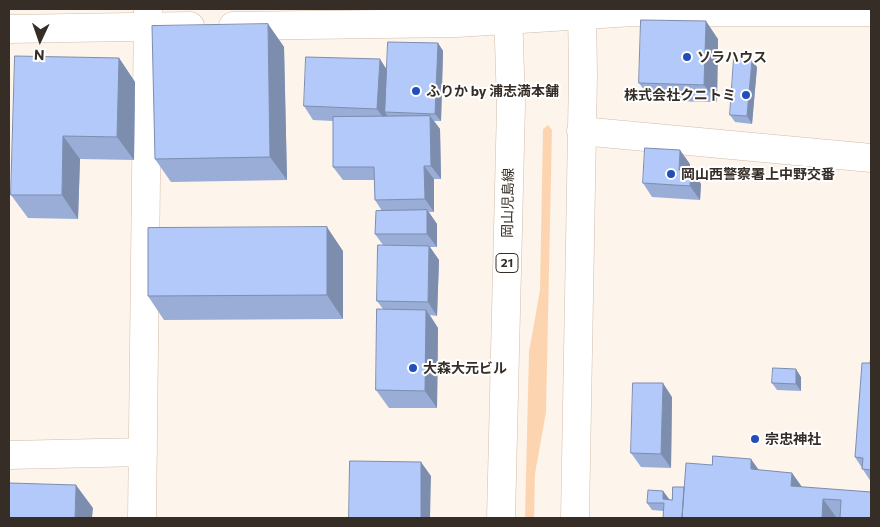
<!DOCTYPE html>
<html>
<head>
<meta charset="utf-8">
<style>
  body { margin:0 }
  #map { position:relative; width:880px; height:527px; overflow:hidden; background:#fdf4ec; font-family:Commissioner,sans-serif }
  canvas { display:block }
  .frame { position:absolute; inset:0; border:10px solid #362e26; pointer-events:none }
  .north { position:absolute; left:15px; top:15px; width:50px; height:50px; -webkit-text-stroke:4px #fff; paint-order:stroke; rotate:183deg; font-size:14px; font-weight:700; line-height:20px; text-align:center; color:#362e26 }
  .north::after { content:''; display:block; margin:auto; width:18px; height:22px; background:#362e26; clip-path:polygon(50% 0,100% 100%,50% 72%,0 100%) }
</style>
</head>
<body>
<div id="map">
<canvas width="880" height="527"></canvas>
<div class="frame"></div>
<div class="north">N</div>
</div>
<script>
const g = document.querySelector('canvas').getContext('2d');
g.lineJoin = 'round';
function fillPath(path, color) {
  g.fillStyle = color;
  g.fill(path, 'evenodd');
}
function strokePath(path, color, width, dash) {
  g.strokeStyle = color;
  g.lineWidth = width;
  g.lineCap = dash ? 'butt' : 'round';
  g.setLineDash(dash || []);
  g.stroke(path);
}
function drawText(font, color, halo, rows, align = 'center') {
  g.font = font + ' Commissioner,"Noto Sans JP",sans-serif';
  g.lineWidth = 4;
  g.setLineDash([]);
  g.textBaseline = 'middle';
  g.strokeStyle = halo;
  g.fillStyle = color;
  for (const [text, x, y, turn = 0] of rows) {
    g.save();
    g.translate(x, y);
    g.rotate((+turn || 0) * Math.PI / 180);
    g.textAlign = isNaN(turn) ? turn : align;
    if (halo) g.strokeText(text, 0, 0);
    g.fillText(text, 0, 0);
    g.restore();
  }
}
const green = new Path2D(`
  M548,125L552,130L546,412L535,474L534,518H525L529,352L540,290L543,129Z`);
const minor = new Path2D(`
  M233,26L457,23L633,12H871
  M9,29L190,26
  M581,131L871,158
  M9,455L143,452
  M142,518L148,9`);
const major = new Path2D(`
  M501,518L511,105L508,9
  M575,518L583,75L582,9`);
const wall = new Path2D(`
  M268,24L284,47L287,180L171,182L155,159Z
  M718,39L717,102L652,101L639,83Z
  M438,43L443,51L441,121H434L440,129L441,179H434V212H429L437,224V247H430L439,260L437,316L430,315L438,328L437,408H389L376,390L383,309L377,301L383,245L375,234L382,211L375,200L374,180H343L333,167V121L313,120L304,106L387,70Z
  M119,58L135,82L134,160L80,159L78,219L28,218L11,195Z
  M757,67L752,124L735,122L730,115Z
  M690,164L689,170H691L701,184L700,200L652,197L643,183Z
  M343,251V319L164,320L148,296Z
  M871,353V482L855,457Z
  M801,377V391L777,390L772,383Z
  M672,397L671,468L641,467L631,453Z
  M759,470L792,473L802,487L871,492L840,517H836V518H663V511L652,510L647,503L663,491L669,499L672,500L684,487Z`);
const shadedWall = new Path2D(`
  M706,21L718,39L717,102L704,85Z
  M268,24L284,47L287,180L270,157Z
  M438,43L443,51L441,121L435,114Z
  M119,58L135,82L134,160L117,137Z
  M380,59L389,73L385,112L387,115V123L377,109Z
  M752,60L757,67L752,124L747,116Z
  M430,116L440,129L441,179L431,166Z
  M63,136L80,159L78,219L62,195Z
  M680,150L690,164L689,183L679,170Z
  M424,166L434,179V212L425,199Z
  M691,170L701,184L700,200L690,186Z
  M427,210L437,224V247L427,234Z
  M327,227L343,251V319L327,295Z
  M429,246L439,260L437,316L428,302Z
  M426,310L438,328L437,408L425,391Z
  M796,369L801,377V391L796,384Z
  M663,383L672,397L671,468L661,454Z
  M751,459L764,477L751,469Z
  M421,462L431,476L430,518H421Z
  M792,473L804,490L791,486Z
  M76,485L93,508L92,518H75Z
  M663,491L669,499L668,507L663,499Z
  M823,499L836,517V518H822Z`);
const building = new Path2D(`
  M641,20L706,21L704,85L639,83Z
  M268,24L270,157L155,159L152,26Z
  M388,42L438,43L435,114L385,112Z
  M15,56L119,58L117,137L63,136L62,195H11Z
  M306,57L380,59L377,109L304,106Z
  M734,58L752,60L747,116L730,115Z
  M430,116L431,166H424L425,199L375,200L374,167H333V117Z
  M645,148L680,150L679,170H691L690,186L643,183Z
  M427,210V234H375L376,211Z
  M327,227V295L148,296V228Z
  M378,245L429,246L428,302L377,301Z
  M377,309L426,310L425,391L376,390Z
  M871,353V470L862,469L863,458L855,457L862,363H870Z
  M773,368L796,369V384L772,383Z
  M633,383H663L661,454L631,453Z
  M713,456L751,459V469L792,473L791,486L871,492V518H840L841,500L823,499L822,518H682L686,463L712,465Z
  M350,461L421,462V518H349Z
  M9,483L76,485L75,518H9Z
  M673,487H684L682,518H663L664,503H647L648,490L663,491V499L672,500Z`);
const markers = [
  [687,57,5,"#224ebb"],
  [416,91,5,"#224ebb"],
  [746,95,5,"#224ebb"],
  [671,174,5,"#224ebb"],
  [413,368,5,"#224ebb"],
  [755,439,5,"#224ebb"]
];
const shields = [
  [507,263,22]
];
const shieldNames = [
  ["21",507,263]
];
const poiNames = [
  ["ソラハウス",697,57],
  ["ふりか by 浦志満本舗",426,91],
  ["株式会社クニトミ",736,95,"right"],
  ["岡山西警察署上中野交番",681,174],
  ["大森大元ビル",423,368],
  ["宗忠神社",765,439]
];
const streetNames = [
  ["岡山児島線",508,203,-89]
];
fillPath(green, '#fcd5b0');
strokePath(minor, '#d2bca7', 29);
strokePath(major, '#d2bca7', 29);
strokePath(minor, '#fff', 28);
strokePath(major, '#fff', 28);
fillPath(wall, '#99add6');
fillPath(shadedWall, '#7d8dae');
fillPath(building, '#b2c9f9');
strokePath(building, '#7d8dae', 1);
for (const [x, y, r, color] of markers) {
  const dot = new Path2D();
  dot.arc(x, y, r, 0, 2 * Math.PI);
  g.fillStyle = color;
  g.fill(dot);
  strokePath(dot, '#fff', 2);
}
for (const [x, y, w] of shields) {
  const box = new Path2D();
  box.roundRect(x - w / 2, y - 9.5, w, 19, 4);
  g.fillStyle = '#fff';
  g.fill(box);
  strokePath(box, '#362e26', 1);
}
drawText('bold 12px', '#362e26', null, shieldNames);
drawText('bold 14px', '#362e26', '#fff', poiNames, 'left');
drawText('14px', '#362e26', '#fff', streetNames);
</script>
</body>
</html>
